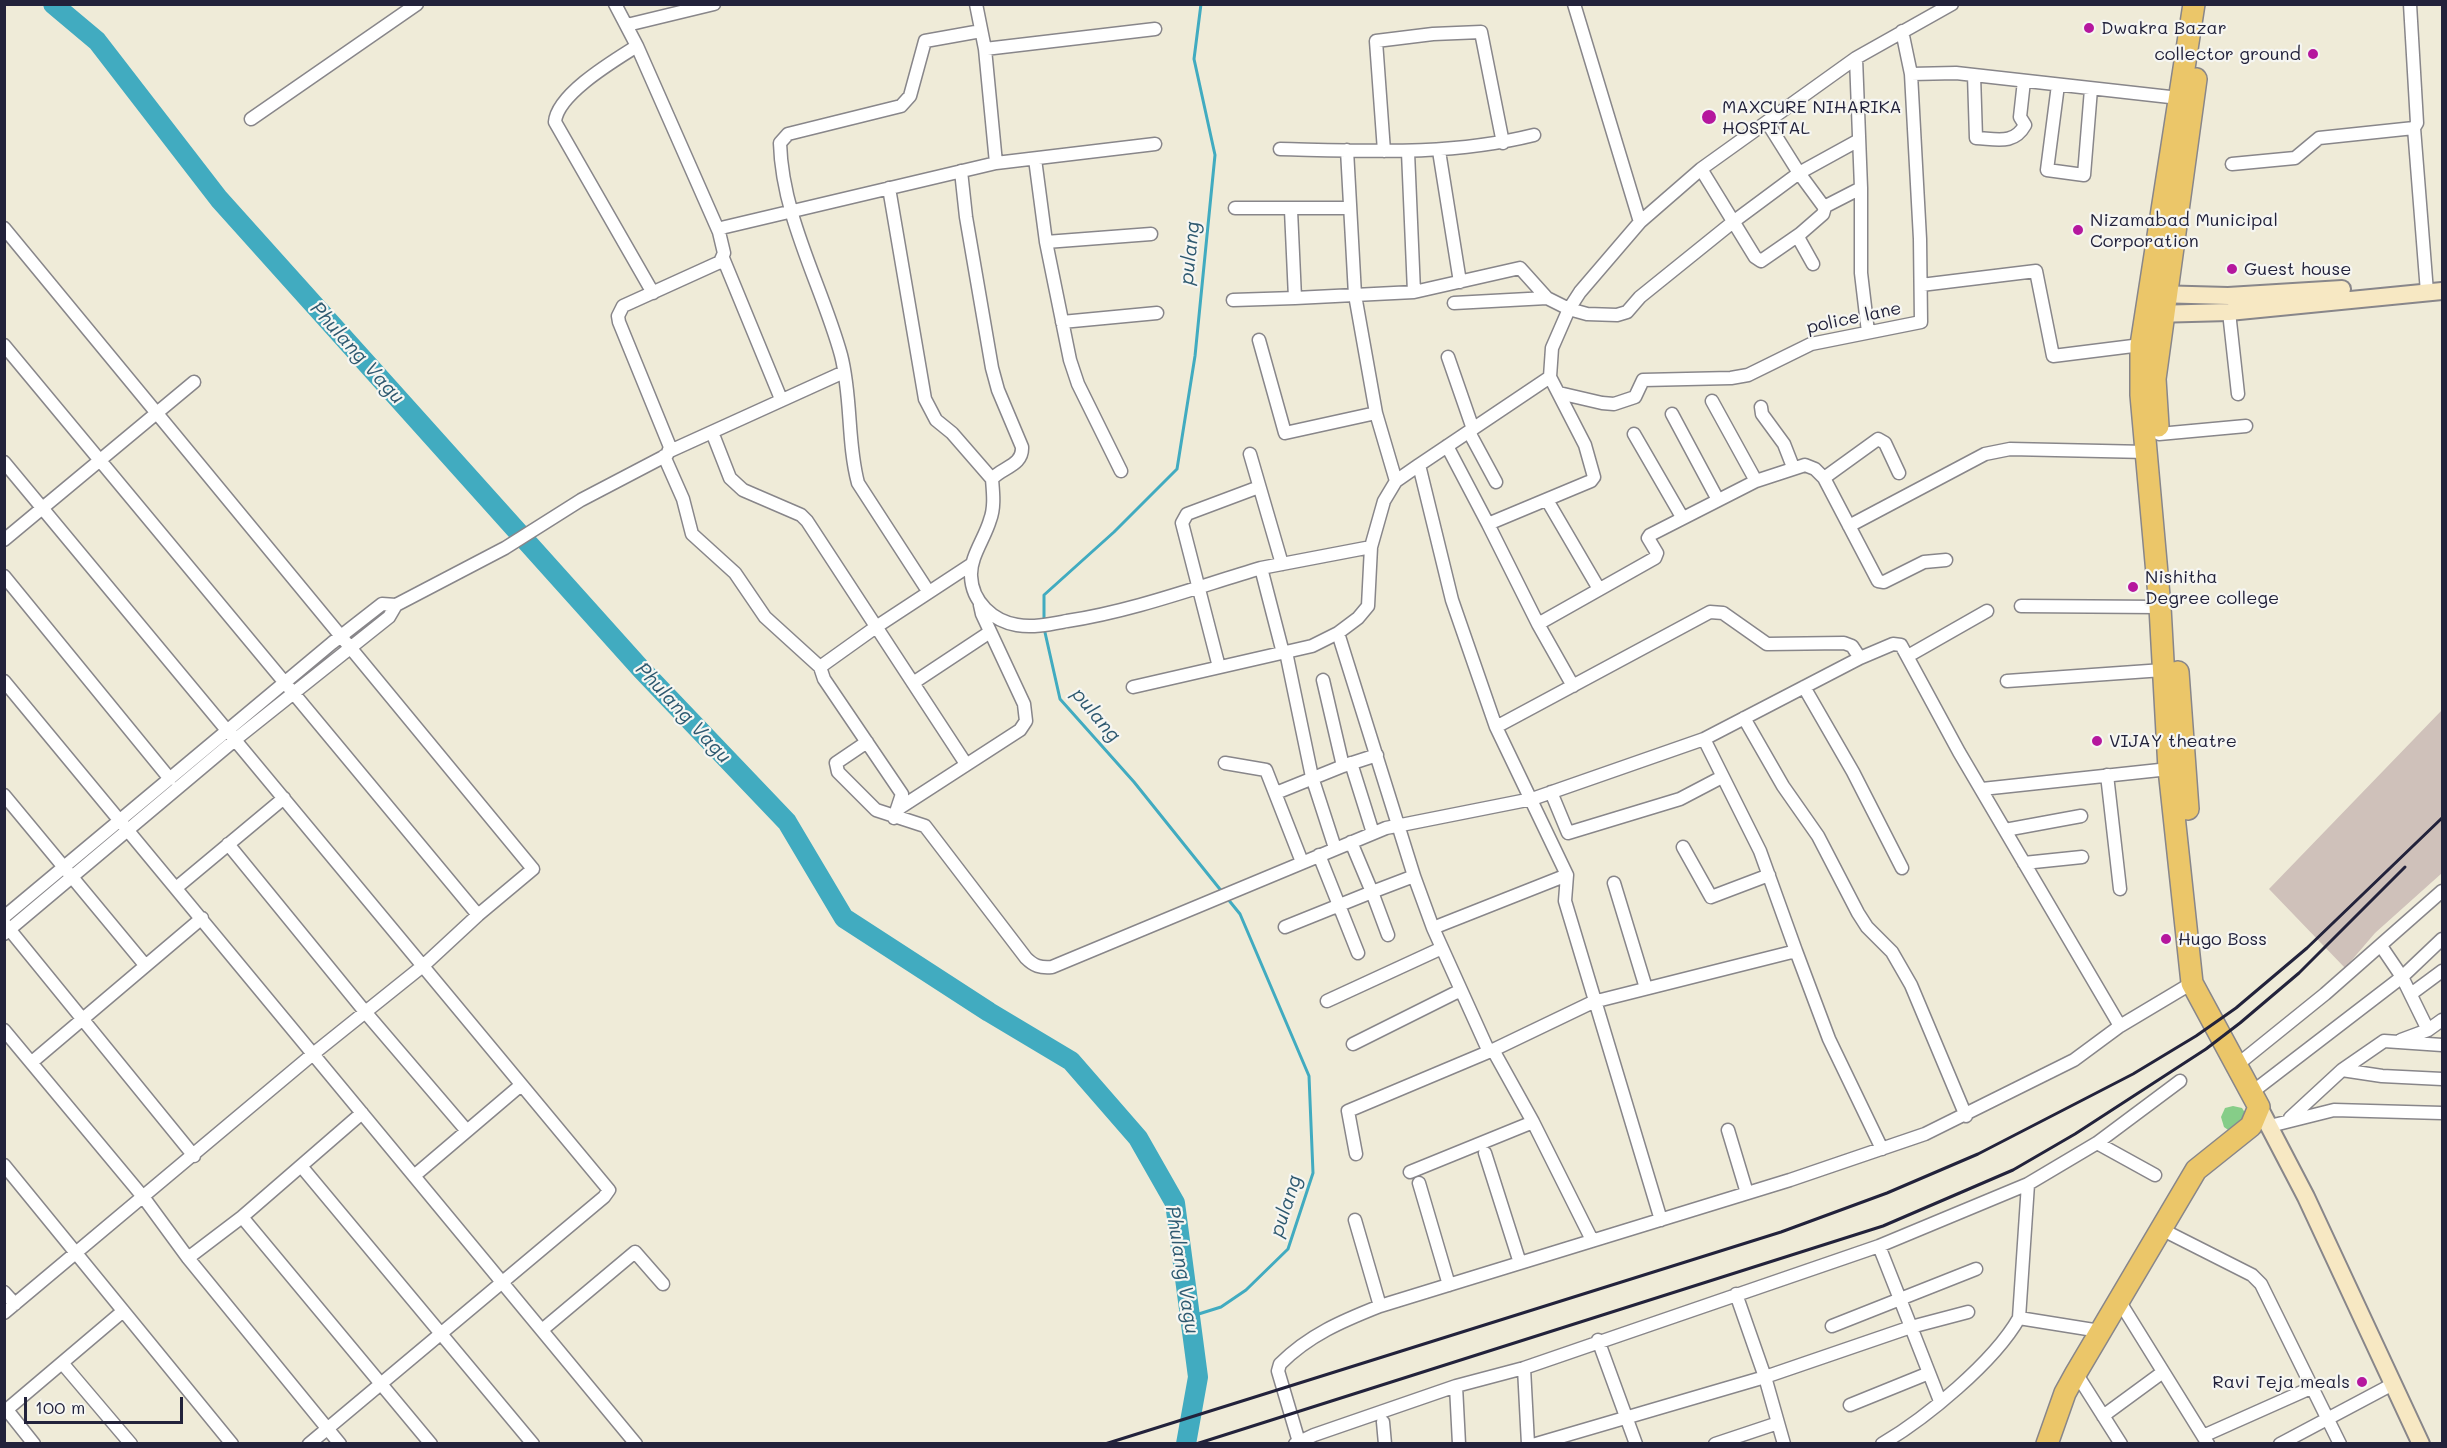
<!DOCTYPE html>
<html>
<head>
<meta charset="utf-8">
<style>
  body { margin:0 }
  #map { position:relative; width:2447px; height:1448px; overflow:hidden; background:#efebd8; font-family:Mali,sans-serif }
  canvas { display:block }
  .frame { position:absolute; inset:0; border:6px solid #22223b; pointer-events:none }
  .scale { position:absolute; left:24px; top:1397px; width:159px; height:27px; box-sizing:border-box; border:3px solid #22223b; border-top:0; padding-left:8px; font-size:18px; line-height:21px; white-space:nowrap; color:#22223b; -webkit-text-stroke:4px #f6f6f2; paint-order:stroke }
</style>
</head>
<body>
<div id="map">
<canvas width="2447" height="1448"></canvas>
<div class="frame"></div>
<div class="scale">100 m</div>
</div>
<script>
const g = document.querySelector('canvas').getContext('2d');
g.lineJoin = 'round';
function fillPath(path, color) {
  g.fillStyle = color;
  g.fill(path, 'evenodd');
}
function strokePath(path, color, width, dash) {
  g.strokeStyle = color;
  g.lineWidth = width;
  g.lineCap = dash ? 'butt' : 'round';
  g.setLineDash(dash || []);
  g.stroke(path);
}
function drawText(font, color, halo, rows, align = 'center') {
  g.font = font + ' Mali,sans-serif';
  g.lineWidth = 4.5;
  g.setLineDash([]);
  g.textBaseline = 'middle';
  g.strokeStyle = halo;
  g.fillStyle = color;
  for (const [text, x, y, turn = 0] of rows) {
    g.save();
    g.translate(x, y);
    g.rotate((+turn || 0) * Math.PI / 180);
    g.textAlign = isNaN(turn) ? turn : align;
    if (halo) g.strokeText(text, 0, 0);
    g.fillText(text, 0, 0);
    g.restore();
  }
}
const industrial = new Path2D(`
  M2442,710V873L2375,933L2345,968L2269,889Z`);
const green = new Path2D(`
  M2233,1106L2242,1108L2247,1116L2231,1132L2224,1127L2221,1117L2225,1108Z`);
const stream = new Path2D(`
  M1044,622V595L1114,532L1177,469L1195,356L1215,155L1194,59L1201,4
  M1044,628L1060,699L1134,782L1223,893
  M1189,1317L1221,1307L1246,1290L1288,1249L1313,1173L1309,1076L1240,914L1227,898`);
const river = new Path2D(`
  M53,4L97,41L219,199L641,669L787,822L844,918L989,1012L1071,1061L1138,1138L1175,1203L1198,1377L1186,1444`);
const street = new Path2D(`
  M615,4L637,46L719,232
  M976,4L985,49L996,163
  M1574,4L1640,222
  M627,25L714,4
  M637,46C615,60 557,94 555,122L653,293
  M985,49L1155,29
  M1856,58L1861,188
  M1911,74L1956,73L2179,98
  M1974,75L1976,138C1997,139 2014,145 2025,125L2020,117L2024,81
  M2058,85L2047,170L2084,175L2091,89
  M251,119L417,4
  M1767,122L1799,173L1859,140
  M2414,128L2427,292
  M1280,149C1366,151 1450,156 1534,135
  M1347,150L1355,295L1376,413L1396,481
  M1384,151L1376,41L1433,34L1481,32L1503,143
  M1439,151L1460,282
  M1408,152L1414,292
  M1035,159L1046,242L1070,360L1078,384L1121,471
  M2232,164L2295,158L2319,138L2414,128L2417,123L2410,4
  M1701,169L1755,257L1761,261L1800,234
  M961,171L966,217L992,368L998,390L1022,447C1023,466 1002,467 992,479
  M889,188L925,399L936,420L952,433L992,479C993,492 995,507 990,520C985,538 970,557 971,576C972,602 993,621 1017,625C1033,628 1051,624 1067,621C1133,611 1197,587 1261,568
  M1235,208H1350
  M1291,210L1295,298L1414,292L1520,268L1547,298L1569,309L1587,314L1617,315L1627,312L1640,297L1733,222L1799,173L1824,207L1861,188V273L1868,332
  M4,228L533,869L478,915L424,965L313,1054L4,1313
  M1046,242L1151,234
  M723,258L781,399
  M1813,264L1799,239L1800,234L1823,214L1825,207
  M1921,285L2036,271L2053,356L2141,345
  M1233,300L1295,298
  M1454,303L1547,298
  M2229,312L2238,394
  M1062,322L1157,313
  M1259,340L1285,433L1376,413
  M4,345L478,915
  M1448,357L1473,429
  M1550,377L1552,348L1569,309L1580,292L1640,222L1701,169L1856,58L1952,4
  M1559,393L1602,403L1614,404L1635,397L1643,380L1731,378L1748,375L1811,344L1921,322L1920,239L1911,74L1902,31
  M1712,401L1756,481
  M1761,407L1762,414L1784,444L1793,467
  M1672,414L1718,500
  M712,432L730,478L743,490L801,515L807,521L966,764
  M1469,432L1496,482
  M1634,434L1682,517
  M2159,434L2246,426
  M670,451L844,372
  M1250,454L1282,564
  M664,456L683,499L692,534L735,573L765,617L820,667
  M4,462L609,1190L604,1197L309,1444
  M1419,465L1550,377L1585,445L1594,477L1591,481L1488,524L1447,446
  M1824,478L1878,439L1885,443L1899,473
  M1547,500L1599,589
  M1488,524L1538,624L1573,686
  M1849,526L1985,454L2010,449L2147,452
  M4,540L194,382
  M4,576L170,779
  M928,591L858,483C847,442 852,397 841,355C822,286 782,217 780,143L788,134L901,106L910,96L925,41L981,31
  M2021,606L2160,607
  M1538,624L1655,558L1657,553L1648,538L1650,535L1756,481L1805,465L1815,469L1824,478L1878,581L1884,582L1924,562L1946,560
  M1286,652L1312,777L1335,848
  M1283,653L1261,568L1371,547
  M1908,656L1987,611
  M1219,667L1182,523L1187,514L1259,487
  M1323,680L1343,766
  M4,681L636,1444
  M2007,681L2163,670
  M913,683L990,632
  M1133,687L1312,646L1338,633
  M1804,687L1853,772L1902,868
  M1744,718L1783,786L1818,836L1858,913L1867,927L1892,952L1911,985L1966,1116
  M1704,739L1860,658L1893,644L1901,645L1959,752L2120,1026
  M867,742L836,763L838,772L876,810L925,826L1026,958C1034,966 1040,968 1052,967L1386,828L1532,799L1704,739L1760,851L1796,951
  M1225,763L1266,770L1302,862
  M1351,763L1373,833
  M2107,775L2120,889
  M1982,789L2169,769
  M1551,792L1568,833L1680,799L1722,777
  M1276,793L1343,766L1377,755
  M4,795L145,965
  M898,809L1020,730L1026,721L1024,704L982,614L980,605
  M894,818L902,794L824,679L820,667L876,627L972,564
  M2005,830L2081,816
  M1351,842L1372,892L1414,876
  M228,844L366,1013L467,1131
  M1683,847L1711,897L1769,875
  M1319,855L1358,953
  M2024,863L2082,857
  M1567,875L1496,727L1710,612L1723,613L1767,644L1844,643L1852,646L1860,658
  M1614,883L1646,988
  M176,888L284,798
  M4,917L332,643L382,604L396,605
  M5,924L194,1156
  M1285,927L1372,892L1388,935
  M1433,928L1414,876L1338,633L1358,618L1368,606L1371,547L1384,501L1396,481L1419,465L1452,600L1496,727
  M4,934L236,739L389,617L396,605L505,548L581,500L667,455L670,447L619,322L618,316L623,306L720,262L724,253L719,232L721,228L996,163L1155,144
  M2381,946L2402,977L2442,939
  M2411,994L2442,971
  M1327,1001L1442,948
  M4,1030L144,1198L188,1258L340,1444
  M2401,1040L2428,1030L2442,1020
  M1353,1044L1459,991
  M2442,1045L2384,1041L2342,1070L2382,1076L2442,1079
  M1493,1050L1593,1002L1796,951L1829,1039L1882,1149
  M1489,1052L1433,928L1567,875L1565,901L1661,1220
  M32,1062L202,918
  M2237,1065L2325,994L2442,891
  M2251,1093L2402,977L2428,1030
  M2290,1118L2342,1070
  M2270,1126L2334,1110L2442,1113
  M1728,1130L1747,1193
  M2097,1143L2155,1175
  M1485,1153L1520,1263
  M1356,1154L1348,1111L1493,1050L1533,1122
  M4,1165L232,1444
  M301,1166L533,1444
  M1410,1172L1533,1122L1592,1240
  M414,1176L521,1085
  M1419,1183L1449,1285
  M242,1217L431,1444
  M1355,1220L1380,1306
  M2161,1229L2252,1275L2261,1284L2340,1444
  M1879,1246L1911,1327L1968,1312
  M188,1258L242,1217L362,1113
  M4,1292L15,1304
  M1736,1294L1765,1377L1784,1444
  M2118,1299L2208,1444
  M2019,1318L2028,1184
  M1832,1326L1976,1269
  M542,1330L635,1252L663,1284
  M1598,1340L1636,1444
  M63,1364L131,1444
  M1524,1368L1528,1444
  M2076,1373L2121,1444
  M1850,1405L1929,1373
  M7,1410L34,1444
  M4,1412L122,1312
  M2103,1416L2163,1372
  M1383,1422L1385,1444
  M2203,1436L2313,1387
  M1299,1442L1278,1371L1280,1364C1309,1335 1342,1321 1380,1306L1790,1180L1925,1134L2074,1060L2120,1026L2192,983
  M1295,1444L1314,1435L1456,1386
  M1459,1444L1456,1386L1524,1368L1879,1246L2028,1184L2097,1143L2180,1081
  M1536,1444L1765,1377L1911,1327L1940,1401
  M1715,1444L1778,1423
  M1882,1444C1926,1418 1994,1362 2019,1318L2100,1331
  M2280,1444L2393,1384`);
const secondary = new Path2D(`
  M2155,294L2228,296L2342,289
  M2154,314L2229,312L2442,291
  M2259,1107L2306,1197L2421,1444`);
const highway = new Path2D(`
  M2158,426L2155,379L2196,79
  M2178,672L2188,809
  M2047,1444L2065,1393L2076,1373L2196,1170L2251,1126L2259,1107L2192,983L2169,769L2160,607L2141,395V345L2194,4`);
const rail = new Path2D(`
  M1105,1444L1781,1232L1887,1193L1978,1154L2133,1074L2196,1036L2236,1008L2307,948L2442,818
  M1196,1444L1883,1226L2013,1170L2075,1134L2206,1049L2240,1023L2299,973L2405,867`);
const markers = [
  [2089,28,6,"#b5179e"],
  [2313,54,6,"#b5179e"],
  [1709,117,8,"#b5179e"],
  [2078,230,6,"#b5179e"],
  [2232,269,6,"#b5179e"],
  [2133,587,6,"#b5179e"],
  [2097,741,6,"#b5179e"],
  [2166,939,6,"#b5179e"],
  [2362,1382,6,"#b5179e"]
];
const poiNames = [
  ["Dwakra Bazar",2101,28],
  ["collector ground",2301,54,"right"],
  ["MAXCURE NIHARIKA",1722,107],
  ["HOSPITAL",1722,128],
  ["Nizamabad Municipal",2090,220],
  ["Corporation",2090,241],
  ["Guest house",2244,269],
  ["Nishitha",2145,577],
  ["Degree college",2145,598],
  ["VIJAY theatre",2109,741],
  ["Hugo Boss",2178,939],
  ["Ravi Teja meals",2350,1382,"right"]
];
const streetNames = [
  ["police lane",1854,318,-12]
];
const waterNames = [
  ["pulang",1190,253,-84],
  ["Phulang Vagu",357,353,48],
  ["Phulang Vagu",683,713,47],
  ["pulang",1096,715,50],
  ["pulang",1286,1206,-72],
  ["Phulang Vagu",1182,1270,81]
];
fillPath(industrial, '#cfc1ba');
fillPath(green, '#86cd88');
strokePath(stream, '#41abc0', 3);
strokePath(river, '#41abc0', 20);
strokePath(street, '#88868a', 15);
strokePath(secondary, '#88868a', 20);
strokePath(highway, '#88868a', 24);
strokePath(street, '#fff', 12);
strokePath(secondary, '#f7e8c3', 16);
strokePath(highway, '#ebc669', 21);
strokePath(rail, '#22223b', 3);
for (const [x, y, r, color] of markers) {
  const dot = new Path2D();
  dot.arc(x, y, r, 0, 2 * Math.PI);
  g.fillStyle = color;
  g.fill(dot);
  strokePath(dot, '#f6f6f2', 2);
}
drawText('18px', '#22223b', '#f6f6f2', poiNames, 'left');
drawText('18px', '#22223b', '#f6f6f2', streetNames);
drawText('italic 20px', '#2e5970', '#f6f6f2', waterNames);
</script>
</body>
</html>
